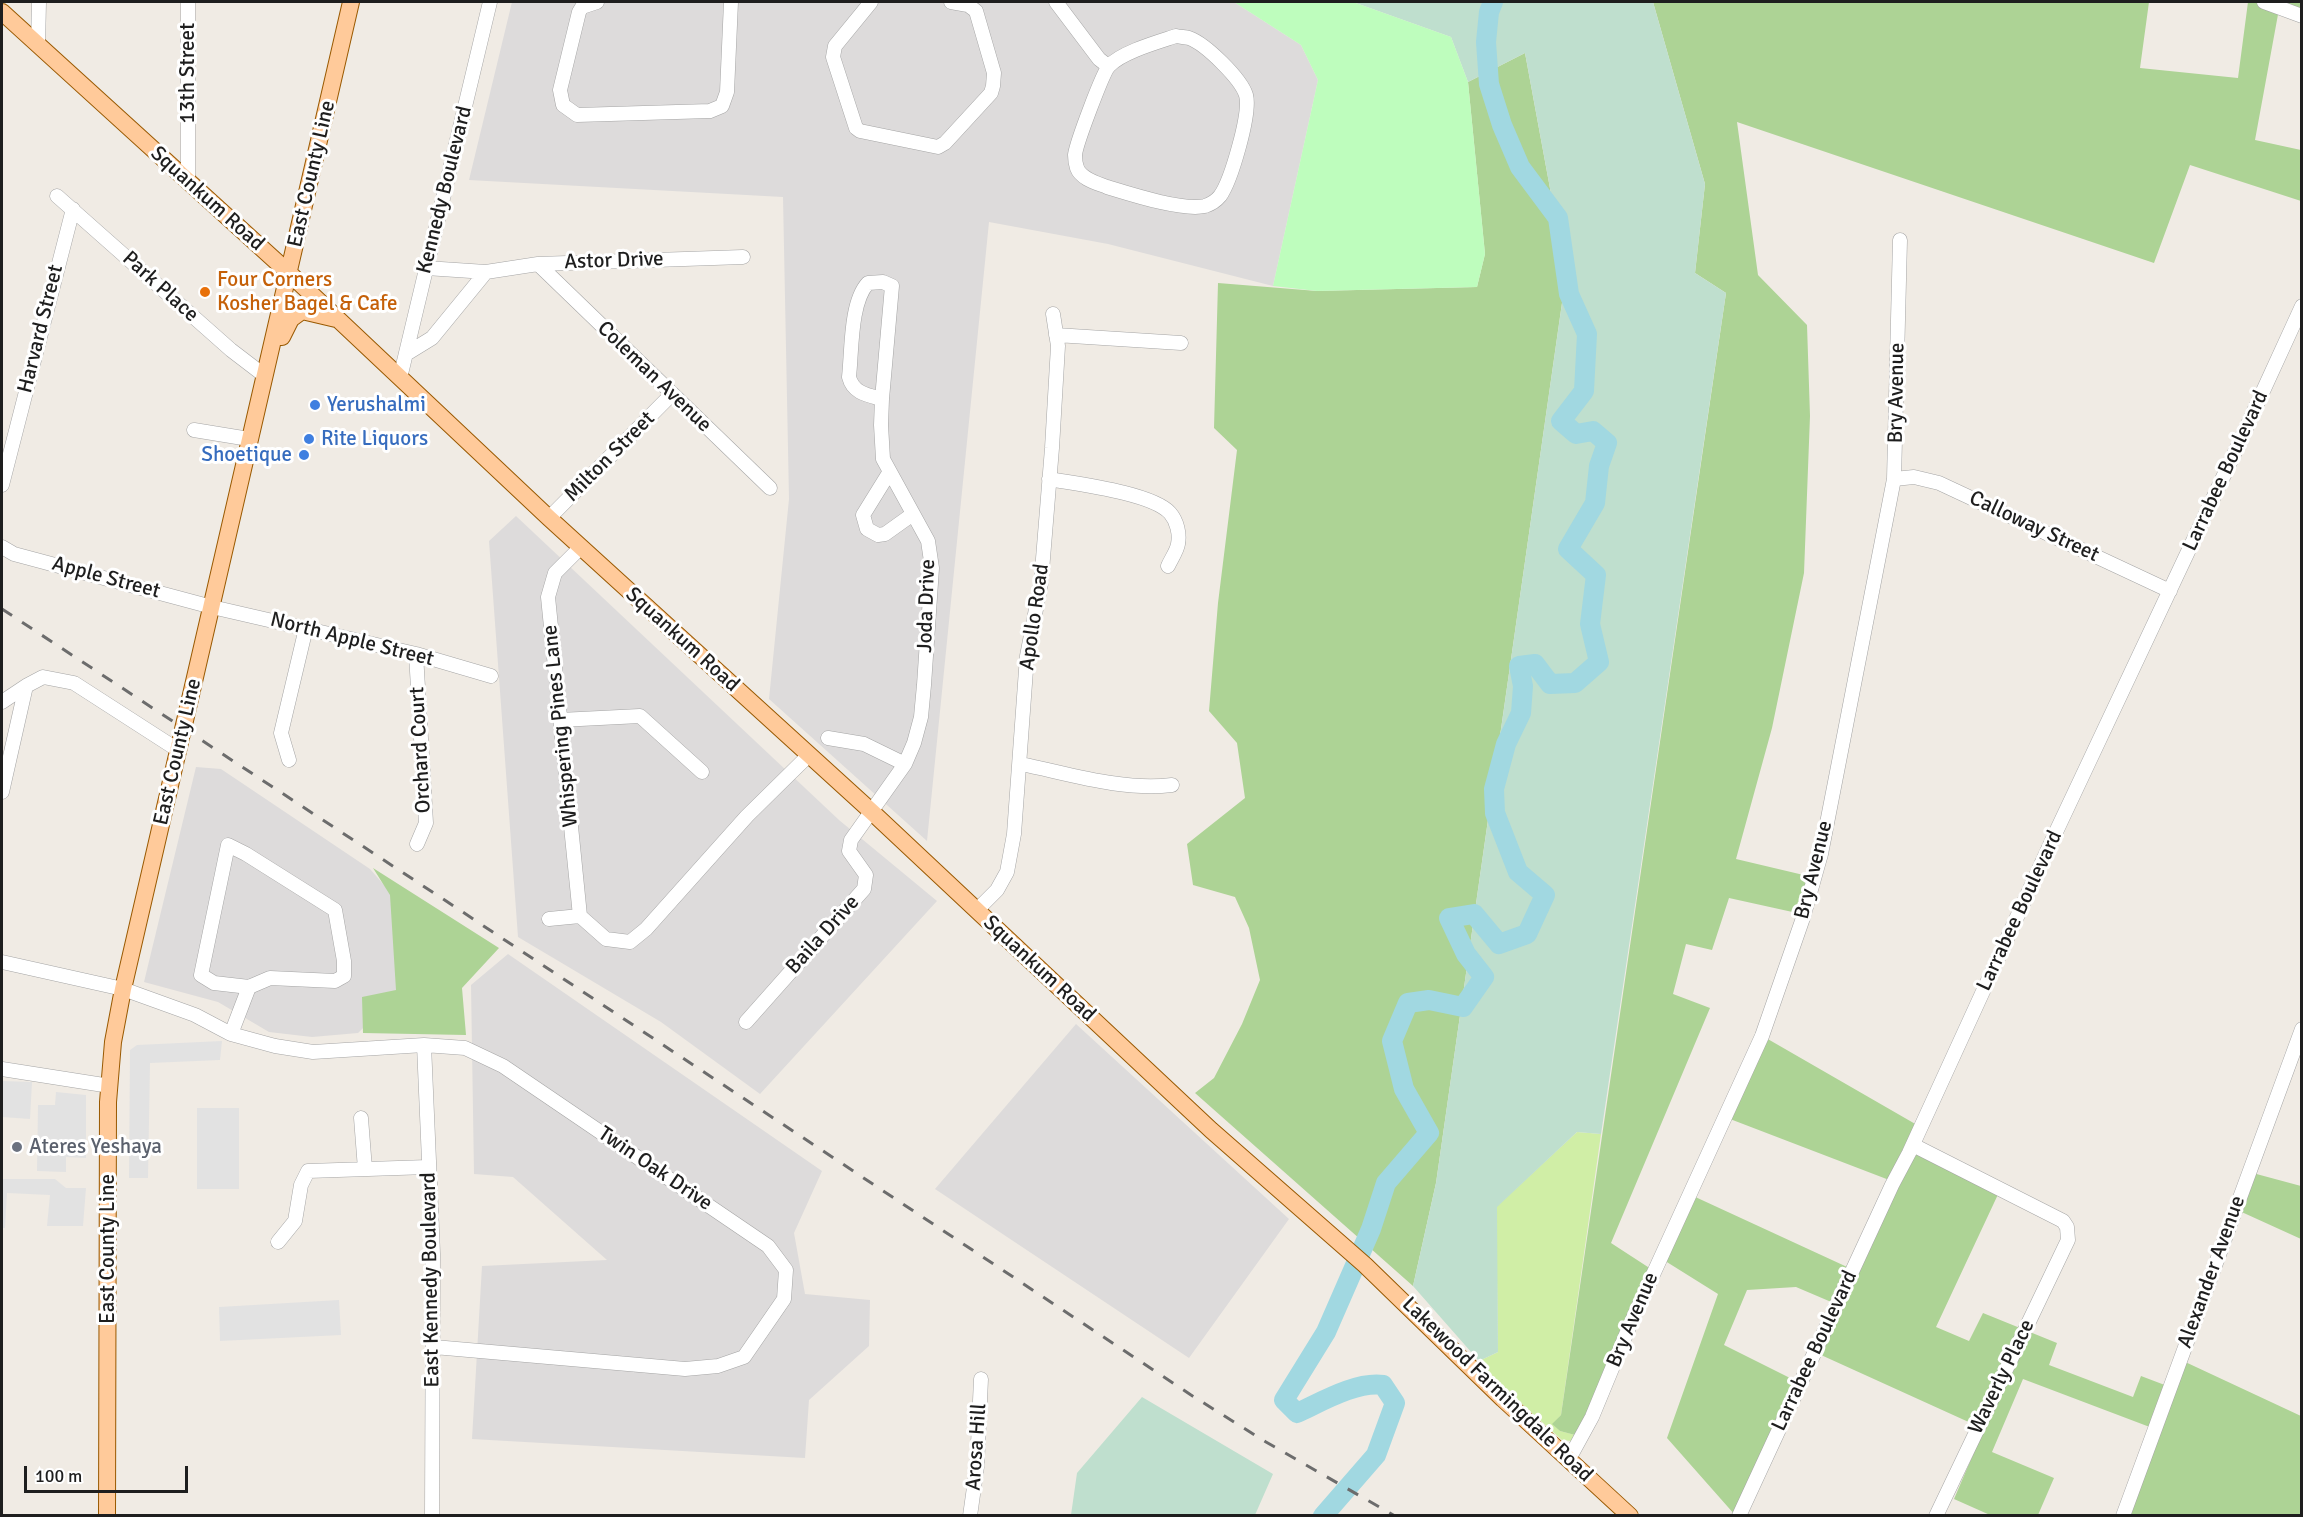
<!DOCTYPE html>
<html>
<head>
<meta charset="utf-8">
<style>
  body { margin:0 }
  #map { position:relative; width:2303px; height:1517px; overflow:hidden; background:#f0ebe4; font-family:Signika,sans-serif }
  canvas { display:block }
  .frame { position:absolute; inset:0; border:3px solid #1e1e1e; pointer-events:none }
  .scale { position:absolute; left:24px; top:1466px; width:164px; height:27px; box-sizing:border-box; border:3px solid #1e1e1e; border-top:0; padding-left:8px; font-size:18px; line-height:21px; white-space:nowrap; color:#1e1e1e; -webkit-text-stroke:4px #fff; paint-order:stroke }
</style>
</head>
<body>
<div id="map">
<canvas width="2303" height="1517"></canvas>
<div class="frame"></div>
<div class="scale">100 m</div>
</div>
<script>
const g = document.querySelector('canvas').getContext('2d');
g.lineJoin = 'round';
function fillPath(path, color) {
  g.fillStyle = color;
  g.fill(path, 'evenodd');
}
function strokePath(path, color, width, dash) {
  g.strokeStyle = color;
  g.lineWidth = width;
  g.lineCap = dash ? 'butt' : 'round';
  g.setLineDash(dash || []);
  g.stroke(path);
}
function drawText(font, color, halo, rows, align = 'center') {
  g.font = font + ' Signika,sans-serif';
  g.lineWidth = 6;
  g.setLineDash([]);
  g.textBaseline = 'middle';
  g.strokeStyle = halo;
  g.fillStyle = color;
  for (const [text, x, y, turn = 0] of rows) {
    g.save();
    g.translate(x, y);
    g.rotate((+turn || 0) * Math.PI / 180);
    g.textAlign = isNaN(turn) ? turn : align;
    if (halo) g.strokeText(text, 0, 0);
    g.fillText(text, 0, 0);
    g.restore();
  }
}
const residential = new Path2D(`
  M512,2H1234L1301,45L1318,80L1273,286L1108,244L989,222L927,841L769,699L789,499L783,197L469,180Z
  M516,516L839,820L937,901L760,1094L661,1022L518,937L489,541Z
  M196,767L221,769L370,869L398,901L401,991L358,1033L312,1037L269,1032L218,1002L144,982Z
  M508,954L822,1171L794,1233L805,1294L870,1300L869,1346L809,1400L805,1458L472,1439L482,1266L607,1260L513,1177L474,1174L471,985Z
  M1076,1024L1289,1219L1189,1358L935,1189Z`);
const grass = new Path2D(`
  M1577,1132L1601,1134L1561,1415L1553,1424L1560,1431L1575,1435L1571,1441L1562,1440L1504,1388L1479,1361L1498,1352L1496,1207Z`);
const forest = new Path2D(`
  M1653,2H2149L2140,68L2238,78L2248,2H2301V15L2279,9L2255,140L2301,150V201L2190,165L2154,263L1737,122L1758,275L1807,325L1810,416L1804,573L1772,728L1736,859L1812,877L1797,913L1729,898L1712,950L1686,944L1673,994L1710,1008L1611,1243L1651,1269L1588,1415L1575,1435L1560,1431L1552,1424L1561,1415L1726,293L1695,273L1705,184Z
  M1525,53L1566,275L1436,1183L1413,1286L1195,1093L1214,1078L1242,1024L1260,980L1249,928L1235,897L1193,885L1187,844L1245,798L1237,743L1209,711L1218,603L1237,450L1214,428L1218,283L1317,291L1477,287L1485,254L1468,82Z
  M373,868L499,948L462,988L466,1035L363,1033L362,997L396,990L390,895Z
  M1766,1038L1924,1129L1916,1148L2001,1188L1936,1327L1969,1341L1983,1313L2057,1343L2049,1365L2133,1397L2141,1376L2170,1387L2181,1360L2301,1416V1515H2124L2155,1429L2023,1379L1992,1452L2054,1478L2038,1515H1990L1954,1499L1984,1429L1821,1355L1843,1307L1796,1287L1747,1290L1724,1345L1802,1384L1735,1515L1667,1438L1718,1294L1662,1259L1691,1195L1858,1272L1897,1183L1730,1119Z
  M2249,1172L2301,1186V1239L2235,1209Z`);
const wetland = new Path2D(`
  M1353,2H1653L1705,184L1695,273L1726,293L1601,1134L1577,1132L1497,1207L1498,1352L1479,1361L1413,1286L1436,1183L1566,275L1525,53L1468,82L1451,37Z
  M1142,1397L1273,1474L1255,1515H1071L1077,1473Z`);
const park = new Path2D(`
  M1234,2H1353L1451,37L1468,82L1485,254L1477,287L1317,291L1273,286L1318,80L1301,45Z`);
const parking = new Path2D(`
  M222,1041L220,1060L150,1063L148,1178H129L130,1050L137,1045Z
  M2,1081L32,1082L30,1119L2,1117Z
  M56,1092L86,1095V1158L66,1157V1172L37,1171L38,1105H55Z
  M197,1108H239V1189H197Z
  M2,1179H55L66,1188H86L83,1226H47L50,1195L7,1193L5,1228H2Z
  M339,1300L341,1335L220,1341L219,1307Z`);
const river = new Path2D(`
  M1323,1516L1376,1455L1395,1403L1383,1385C1357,1381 1321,1402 1297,1413L1284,1400L1326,1332L1371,1229L1386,1183L1429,1133L1404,1089L1392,1041L1408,1003L1429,1000L1463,1007L1484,977L1466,954L1449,918L1474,914L1499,944L1527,934L1545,895L1518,872L1495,813L1494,789L1506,744L1521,713L1523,686L1519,666L1535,664L1550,684L1575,683L1599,662L1590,624L1596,575L1568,549L1595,503L1599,466L1607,443L1593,431L1576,434L1561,421L1584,391L1587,334L1569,294L1558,218L1520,167L1502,125L1489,84L1486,42L1489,12L1493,2`);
const minor = new Path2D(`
  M188,2V181
  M597,2L582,7L579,12L560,90L563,105L577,115L710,111L722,106L727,92L731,2
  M871,2L835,46L833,57L856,128L860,131L938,147L945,143L991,93L993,86L994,73L976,11L968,5L951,2
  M1056,2L1099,59L1108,66
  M2264,2L2302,16
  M1176,36C1180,37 1185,37 1189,38C1206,44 1241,79 1246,95C1251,113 1231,181 1220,196C1216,201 1211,204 1205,206C1182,211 1130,194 1107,187C1097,183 1081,179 1077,168C1076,165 1075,158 1075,155C1076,144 1103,72 1109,66C1122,52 1158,42 1176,36Z
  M38,45L39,2
  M57,196L231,350L265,376
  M538,264L770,488
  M426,268L486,272L538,264L743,257
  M883,282L892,286L882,399C867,395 853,393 849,377C852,351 850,302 868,283Z
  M1056,335L1181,343
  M406,354L432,338L486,272
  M400,378L490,2
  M194,430L249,439
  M889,473L863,515L867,529L878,535L885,534L913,514
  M1049,479C1077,484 1152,493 1170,513C1177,521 1180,534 1178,544C1177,551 1171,559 1168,566
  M1894,479L1914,477L1939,483L2170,591
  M2,485L73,209
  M549,518L671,395
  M2,547L14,554L212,607L416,654L491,676
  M416,654L426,823L417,844
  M2,702L26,686
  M560,720L640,716L702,772
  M828,738L864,744L905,764
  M289,760L281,733L306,628
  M1021,764C1070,774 1122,791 1172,785
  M2,792L26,686L43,677L74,683L178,750
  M977,910L997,890L1007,872L1014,834L1027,656L1041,583L1052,448L1058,346L1053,314
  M580,916L548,597L555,573L581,547
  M549,919L580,916L606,939L630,942L646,929L747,816L809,755
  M2,962L123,989L195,1015L231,1034L275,1046L313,1052L424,1045L465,1048L503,1066L768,1246L786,1270L784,1299L744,1357L718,1366L685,1369L434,1347
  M746,1022L864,889L866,875L849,851L851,840L905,764L914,743L921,717L924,685L932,568L928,541L883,459L881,425L882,399
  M231,1034L249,987L270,978L335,981L344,976V961L335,910L246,854L228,845L201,975L214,983L249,987
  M424,1045L433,1254L432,1516
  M2,1069L110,1086
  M361,1118L365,1169
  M1913,1145L2063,1221L2067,1227L2068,1240L1936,1516
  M278,1242L295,1221L301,1185L308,1171L428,1167
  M1569,1459L1592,1417L1630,1325L1762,1036L1803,918L1821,854L1894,479L1900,240
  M970,1516L977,1466L981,1379
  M1739,1516L1892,1185L1909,1153L2055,834L2242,437L2302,306
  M2123,1516L2302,1029`);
const major = new Path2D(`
  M2,12L289,273L549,518L872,812L1211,1130L1365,1265L1503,1399L1630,1516
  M282,337L291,319L302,311L336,319
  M107,1516L108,1102L113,1042L123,989L351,2`);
const rail = new Path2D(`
  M2,609L443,899L1191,1395L1266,1442L1395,1516`);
const markers = [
  [205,292,6,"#e8710a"],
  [315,405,6,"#3f7fe0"],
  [309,439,6,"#3f7fe0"],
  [304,455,6,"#3f7fe0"],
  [17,1147,6,"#6b7280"]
];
const streetNames = [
  ["13th Street",188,73,-90],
  ["East County Line",312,174,-77],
  ["Kennedy Boulevard",445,190,-76],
  ["Squankum Road",207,199,42],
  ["Astor Drive",614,261,-2],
  ["Park Place",160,287,42],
  ["Harvard Street",41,329,-76],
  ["Coleman Avenue",654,377,44],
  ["Bry Avenue",1897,393,-89],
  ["Milton Street",610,457,-45],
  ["Larrabee Boulevard",2226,471,-65],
  ["Calloway Street",2034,527,25],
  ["Apple Street",106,578,15],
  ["Joda Drive",927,606,-88],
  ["Apollo Road",1035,617,-82],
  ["North Apple Street",352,640,14],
  ["Squankum Road",682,640,42],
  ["Whispering Pines Lane",561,726,-96],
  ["Orchard Court",421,750,-93],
  ["East County Line",178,752,-77],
  ["Bry Avenue",1814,870,-76],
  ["Larrabee Boulevard",2020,911,-65],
  ["Baila Drive",823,935,-48],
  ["Squankum Road",1039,969,43],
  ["Twin Oak Drive",655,1169,34],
  ["East County Line",108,1249,-90],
  ["Alexander Avenue",2212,1272,-70],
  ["East Kennedy Boulevard",431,1280,-91],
  ["Bry Avenue",1633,1320,-67],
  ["Larrabee Boulevard",1815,1351,-65],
  ["Waverly Place",2002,1377,-64],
  ["Lakewood Farmingdale Road",1497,1390,44],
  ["Arosa Hill",977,1447,-86]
];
const foodNames = [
  ["Four Corners",217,280],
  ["Kosher Bagel & Cafe",217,304]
];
const shopNames = [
  ["Yerushalmi",327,405],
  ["Rite Liquors",321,439],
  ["Shoetique",292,455,"right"]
];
const worshipNames = [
  ["Ateres Yeshaya",29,1147]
];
fillPath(residential, '#dddbdb');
fillPath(grass, '#d0eea6');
fillPath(forest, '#add395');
fillPath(wetland, '#bfdfce');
fillPath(park, '#befdbd');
fillPath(parking, '#e2e2e2');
strokePath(river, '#a1d8e1', 20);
strokePath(minor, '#a5a5a5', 15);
strokePath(major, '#995900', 18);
strokePath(minor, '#fff', 14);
strokePath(major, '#ffca9a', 16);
strokePath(rail, '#6c6c6c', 3, [12, 12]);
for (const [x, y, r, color] of markers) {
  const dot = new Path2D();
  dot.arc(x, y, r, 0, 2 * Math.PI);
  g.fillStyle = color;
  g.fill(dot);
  strokePath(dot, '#fff', 2);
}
drawText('21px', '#1e1e1e', '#fff', streetNames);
drawText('21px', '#c56008', '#fff', foodNames, 'left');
drawText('21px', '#366cbe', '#fff', shopNames, 'left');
drawText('21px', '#5b616d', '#fff', worshipNames, 'left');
</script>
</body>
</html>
